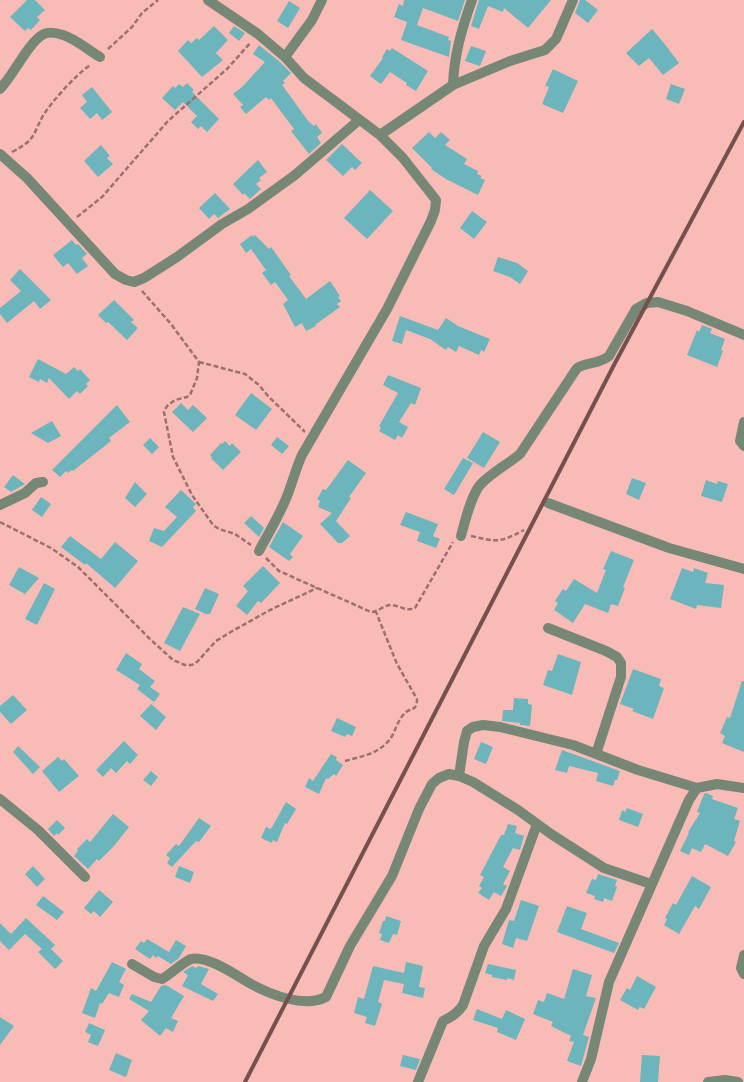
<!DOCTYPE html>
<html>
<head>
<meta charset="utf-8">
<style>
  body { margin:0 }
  canvas { display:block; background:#f9bbb6 }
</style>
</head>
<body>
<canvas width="744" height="1082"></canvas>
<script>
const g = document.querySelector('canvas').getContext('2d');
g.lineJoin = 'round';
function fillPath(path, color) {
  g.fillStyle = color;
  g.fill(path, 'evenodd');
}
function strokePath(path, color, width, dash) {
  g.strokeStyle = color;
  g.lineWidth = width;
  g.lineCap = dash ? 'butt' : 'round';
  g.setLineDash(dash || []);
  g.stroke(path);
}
const building = new Path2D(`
  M27,0H35L45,10L37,17L40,20L31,30L28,28L25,31L10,17Z
  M404,0H465L458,21L423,8L417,25L449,37L448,40L451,41L449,57L401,40L407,22L394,17L399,4L403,6Z
  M479,0H551L528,28L504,8L503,12L488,6L479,29L471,26Z
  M580,0H585L598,10L588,23L575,13Z
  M289,1L300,8L288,28L277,21Z
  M214,26L228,40L216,53L223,60L202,77L178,51L188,40L191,43L197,38L199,40Z
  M234,26L245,33L239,41L229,33Z
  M652,29L664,43L679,63L663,75L649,58L639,66L626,53Z
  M259,45L280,62L291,73L283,81L285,83L282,85L309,122L314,126L316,124L322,133L317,137L321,143L309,154L291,131L294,129L271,98L269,100L266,97L246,114L240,107L243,105L233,94L243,86L265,62L253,54Z
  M471,46L486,51L480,66L465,61Z
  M392,48L428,71L416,91L406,85L407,83L390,72L381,84L370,76L383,58L382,57L387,49L390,51Z
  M553,69L578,81L563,113L542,104L549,87L545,86Z
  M187,83L194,90L192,92L219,119L207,132L201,126L198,129L191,122L197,116L183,102L175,110L162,98L173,86L175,88L179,84L183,87Z
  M671,84L685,89L679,104L666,99Z
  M92,87L112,112L102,120L97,113L90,119L80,108L87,102L82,95Z
  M429,132L435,138L441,132L450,140L445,145L467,159L464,164L478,171L477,174L482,176L480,178L485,180L478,195L446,179L431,169L432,168L412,148Z
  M342,144L362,163L355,170L352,167L343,176L326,160Z
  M101,145L110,156L107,158L113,164L98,177L84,161Z
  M258,160L267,172L259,178L261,180L256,184L261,189L250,199L244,193L243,195L233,184Z
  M370,190L393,211L367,239L344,218Z
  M215,193L230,209L218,218L214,214L209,219L199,208Z
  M472,211L487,222L474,239L460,228Z
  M252,235L253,237L255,235L269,249L271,247L291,275L289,276L306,299L330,281L340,296L338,297L341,301L337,304L340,307L315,325L316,326L306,331L302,323L295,327L283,304L288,300L275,282L271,285L262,273L266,270L251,249L246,253L240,244Z
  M72,240L76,245L78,244L87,254L82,258L88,266L77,274L68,263L63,267L53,255Z
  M498,257L517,263L528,271L520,284L510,277L493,271Z
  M20,269L51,300L40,309L34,301L7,323L0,314V308L21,291L10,280Z
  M114,300L134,320L131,322L138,328L127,340L108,322L106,323L98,315Z
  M400,316L438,330L446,318L458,326L490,339L484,352L481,350L479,355L459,346L456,352L448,347L446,350L430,339L406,330L402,344L392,341Z
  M702,325L712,329L710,333L725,339L721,350L723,351L717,367L687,355L697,330L699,332Z
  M38,359L66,374L74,367L78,371L80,369L90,380L86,384L88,386L80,394L77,391L69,399L49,378L47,383L40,379L39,382L29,377Z
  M388,375L421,388L415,405L411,403L399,422L408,427L402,438L398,435L395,440L379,431L381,428L379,426L398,393L383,385Z
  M251,393L272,409L256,430L235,415Z
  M181,403L188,410L193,405L207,418L193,432L172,412Z
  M117,405L130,422L109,438L111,441L73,471L72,470L68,473L66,471L60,477L52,470Z
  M52,421L61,436L48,443L31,433Z
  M483,432L500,442L484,468L467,458Z
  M277,437L289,446L282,454L271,445Z
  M150,438L159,447L152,454L143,445Z
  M225,441L230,446L232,443L241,452L223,470L211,458L212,457L210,455L221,443L222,444Z
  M463,458L473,463L454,495L444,489Z
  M348,460L366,473L349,497L351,498L336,521L350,536L342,543H338L320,524L332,513L318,507L320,501L317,499L323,489L326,490Z
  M13,475L25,484L11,492L4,487Z
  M632,478L646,483L639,500L626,494Z
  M706,480L717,484L718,481L728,484L722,502L701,496Z
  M135,482L147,494L135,507L125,498Z
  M181,490L196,504L193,507L196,511L162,547L149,541L154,528L164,531L177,517L165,507Z
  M41,497L51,504L42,517L32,510Z
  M406,512L438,524L433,536L440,539L436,548L417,541L420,532L400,525Z
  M251,516L264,528L259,537L244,523Z
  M283,522L303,536L290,554L293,557L289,561L269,547Z
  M70,536L101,559L115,542L138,561L115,588L86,563L85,565L61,547Z
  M611,551L634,560L623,587L625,588L618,606L611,604L608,613L585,604L573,623L554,610L558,603L555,601L563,589L566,591L574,579L597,593L606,570L603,569Z
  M263,566L280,583L261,603L258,601L247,615L236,606L248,591L243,586Z
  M19,567L39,578L25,594L9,585Z
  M682,568L693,572L694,568L708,573L705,583L724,585L721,608L697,605L696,609L670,599Z
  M44,583L55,589L37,625L25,619Z
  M205,588L219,594L210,614H206L195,609Z
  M183,607L200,614L180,651L164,643Z
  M126,653L142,664L139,669L155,681L150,687L160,694L154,702L137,689L140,685L116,670Z
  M558,654L581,662L572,695L543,685L548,670L552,671Z
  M633,669L661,679L659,686L664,688L653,719L632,711L634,709L620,704Z
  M742,681H744V752L722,743L725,736L720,733L727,717L730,718Z
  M13,695L27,710L11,724L0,712V706Z
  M514,698L528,699V704L532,705L530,726L520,725V723L502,721L503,710H513Z
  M151,704L166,717L156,730L140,716Z
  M337,718L356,727L352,736L347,734L345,737L331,731Z
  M124,741L138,755L130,764L127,761L116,773L111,768L103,777L96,770Z
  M481,742L493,747L486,764L474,759Z
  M18,746L40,767L33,774L13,752Z
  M562,750L620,771L617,780H615L613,786L596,781L598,773L569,766L567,773L555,770Z
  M331,754L337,757L336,760L343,765L336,776L334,774L328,779L326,778L319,794L305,787L309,778L313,781Z
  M58,757L62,761L64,759L79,776L59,792L42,771Z
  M151,771L158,777L151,786L143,780Z
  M706,793L713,796L712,799L738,808L734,819L740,821L734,841L736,842L728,856L705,844L701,852L692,848L689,855L680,851L689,833L688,832L700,813L697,812L704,794Z
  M286,802L296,809L287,824L285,823L277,842L273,840L272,843L261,838L266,827L271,829Z
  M627,808L643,814L638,827L619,820L622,810L625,812Z
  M113,814L129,827L113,847L99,861L97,859L88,869L74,856L78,851L77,849L87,839L90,842Z
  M199,818L211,826L199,842L196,841L172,867L167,863L170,858L166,855L176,844L179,846Z
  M57,820L65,828L58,835L57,833L54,836L48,829Z
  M508,824L517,826L515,833L524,836L520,850L513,848L503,867L510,871L503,884L507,886L501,896L494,892L489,900L478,893L482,888L479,886L484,877L480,875L501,835H504Z
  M33,866L45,879L37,887L25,874Z
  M179,866L194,872L190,883L175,877Z
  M598,874L617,880L615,886L617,887L612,901L604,898L603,902L594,899L595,896L586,893L592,879L596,880Z
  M692,876L711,887L699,909L695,906L679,934L664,925L667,919L665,918L673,903L676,905Z
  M99,890L113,902L100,917L94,911L91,914L84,908Z
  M43,896L64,912L57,920L36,905Z
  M521,900L539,906L527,941L516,938L513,948L502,944L509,920L514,921Z
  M567,906L587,913L581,929L619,943L614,953L557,932Z
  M386,916L401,921L397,935L393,934L389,943L380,940L382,934L379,933L383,921H385Z
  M26,918L55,945L51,949L63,961L55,969L38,952L42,949L25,934L9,950L0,941V923L11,934Z
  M147,939L169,952L176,940L186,946L179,958L171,964L158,956L156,958L153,955L150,959L135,949L141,941L144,943Z
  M112,962L126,969L119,982L124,985L119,997L109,993L102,1004L100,1003L95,1018L82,1013L91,988L96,991Z
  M406,962L423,966L419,987L425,988L423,998L402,993L404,984L384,980L378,1002L382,1004L375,1026L365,1023L367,1017L354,1013L358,997L364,999L373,966L404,973Z
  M488,964L516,970L514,980L507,978V980L492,977V975L485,973Z
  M192,966L196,968L198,966L209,969L201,984L218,994L213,1001L182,986L188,975L183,972Z
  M573,969L592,975L586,996L596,998L583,1035L589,1037L581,1066L567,1061L574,1042L569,1041L571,1036L551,1026L553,1022L533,1014L538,1000L544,1002L547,993L564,999Z
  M637,976L656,987L644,1009L640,1007L638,1010L620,1000L627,988L630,990Z
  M166,985L184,996L171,1018L178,1021L173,1032L166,1028L160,1036L141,1020L149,1011L129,999L132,994L151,1002L161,986Z
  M477,1009L502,1019L506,1010L525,1019L516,1040L497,1032L498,1028L473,1020Z
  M0,1017L14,1026L0,1045Z
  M89,1023L105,1030L98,1046L88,1042L91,1035L85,1032Z
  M116,1053L132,1060L126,1077L109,1070Z
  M403,1055L420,1059L416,1070L400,1066Z
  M642,1055L660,1056L658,1082H640Z`);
const path = new Path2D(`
  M108,49L132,27L142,13L158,0
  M12,152C37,139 32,135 44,114C54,99 76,75 90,65
  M77,217L102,197L168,121L228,68L251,42
  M142,291L171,324L199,362L197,378L190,395L187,397L175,400L167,406L164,412L173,457L192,495L213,525L219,529L235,534L251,545
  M199,362L245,374L259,385L268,396L305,432
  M0,522L51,548L78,567L150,639L173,660L185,665H192L197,662L216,641L229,633L270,610L317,588
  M471,536C498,542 499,543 524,530
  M266,558L279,571L371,612C379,612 383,605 391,605C399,605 406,612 415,608L453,542
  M345,761C363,756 382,753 392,736C396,729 398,721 403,715C410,706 417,713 417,699L397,664L376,612`);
const minor = new Path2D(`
  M208,0L258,34L285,57L304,78L380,135L403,158L436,200L435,210L431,221L387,309L302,455C297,466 294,477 290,488C283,510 270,530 259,551
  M285,57L312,20L322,0
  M453,85C454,55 462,28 472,0
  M0,89C13,76 29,41 44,34C50,31 57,33 63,35C76,39 88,50 100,57
  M380,135L453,85L510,61L545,50L556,39L573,0
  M0,154L27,178L115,274L126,280L134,282L144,278L177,257L222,224L248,209L295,175L359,120
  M744,422L740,441L744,446
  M548,503L669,548L744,569
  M0,505L25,493L36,483L43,482
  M461,536C465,521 471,496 480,485C492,472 507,465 520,454L577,368C587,362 600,364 609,356L636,309L647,303L658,302L687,311L744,335
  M548,628L606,651L617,657L621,663V677L596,754
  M459,776L464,742L467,731L473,727L483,725L500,727L573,745L638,770L697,788
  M0,799L38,830L85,877
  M744,955L741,968L744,974
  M132,964L154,977L162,979C171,974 183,962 191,959C208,955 237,976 251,984C271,995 305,1008 326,997L350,946L392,876L419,809L432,784L439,778L449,774L459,776L473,782L518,810L551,834L604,868L651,884
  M418,1082L443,1021C452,1017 458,1013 463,1005L484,946L506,909L537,824
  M582,1082L591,1059L609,982L689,800L697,788L717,784L744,788
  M708,1082L725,1080L738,1082`);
const rail = new Path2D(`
  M245,1082L615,363L744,122`);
fillPath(building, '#6cb5bc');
strokePath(path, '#9c716d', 2.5, [5, 2.5]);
strokePath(minor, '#778776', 10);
strokePath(rail, '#74514e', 4);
</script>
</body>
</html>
